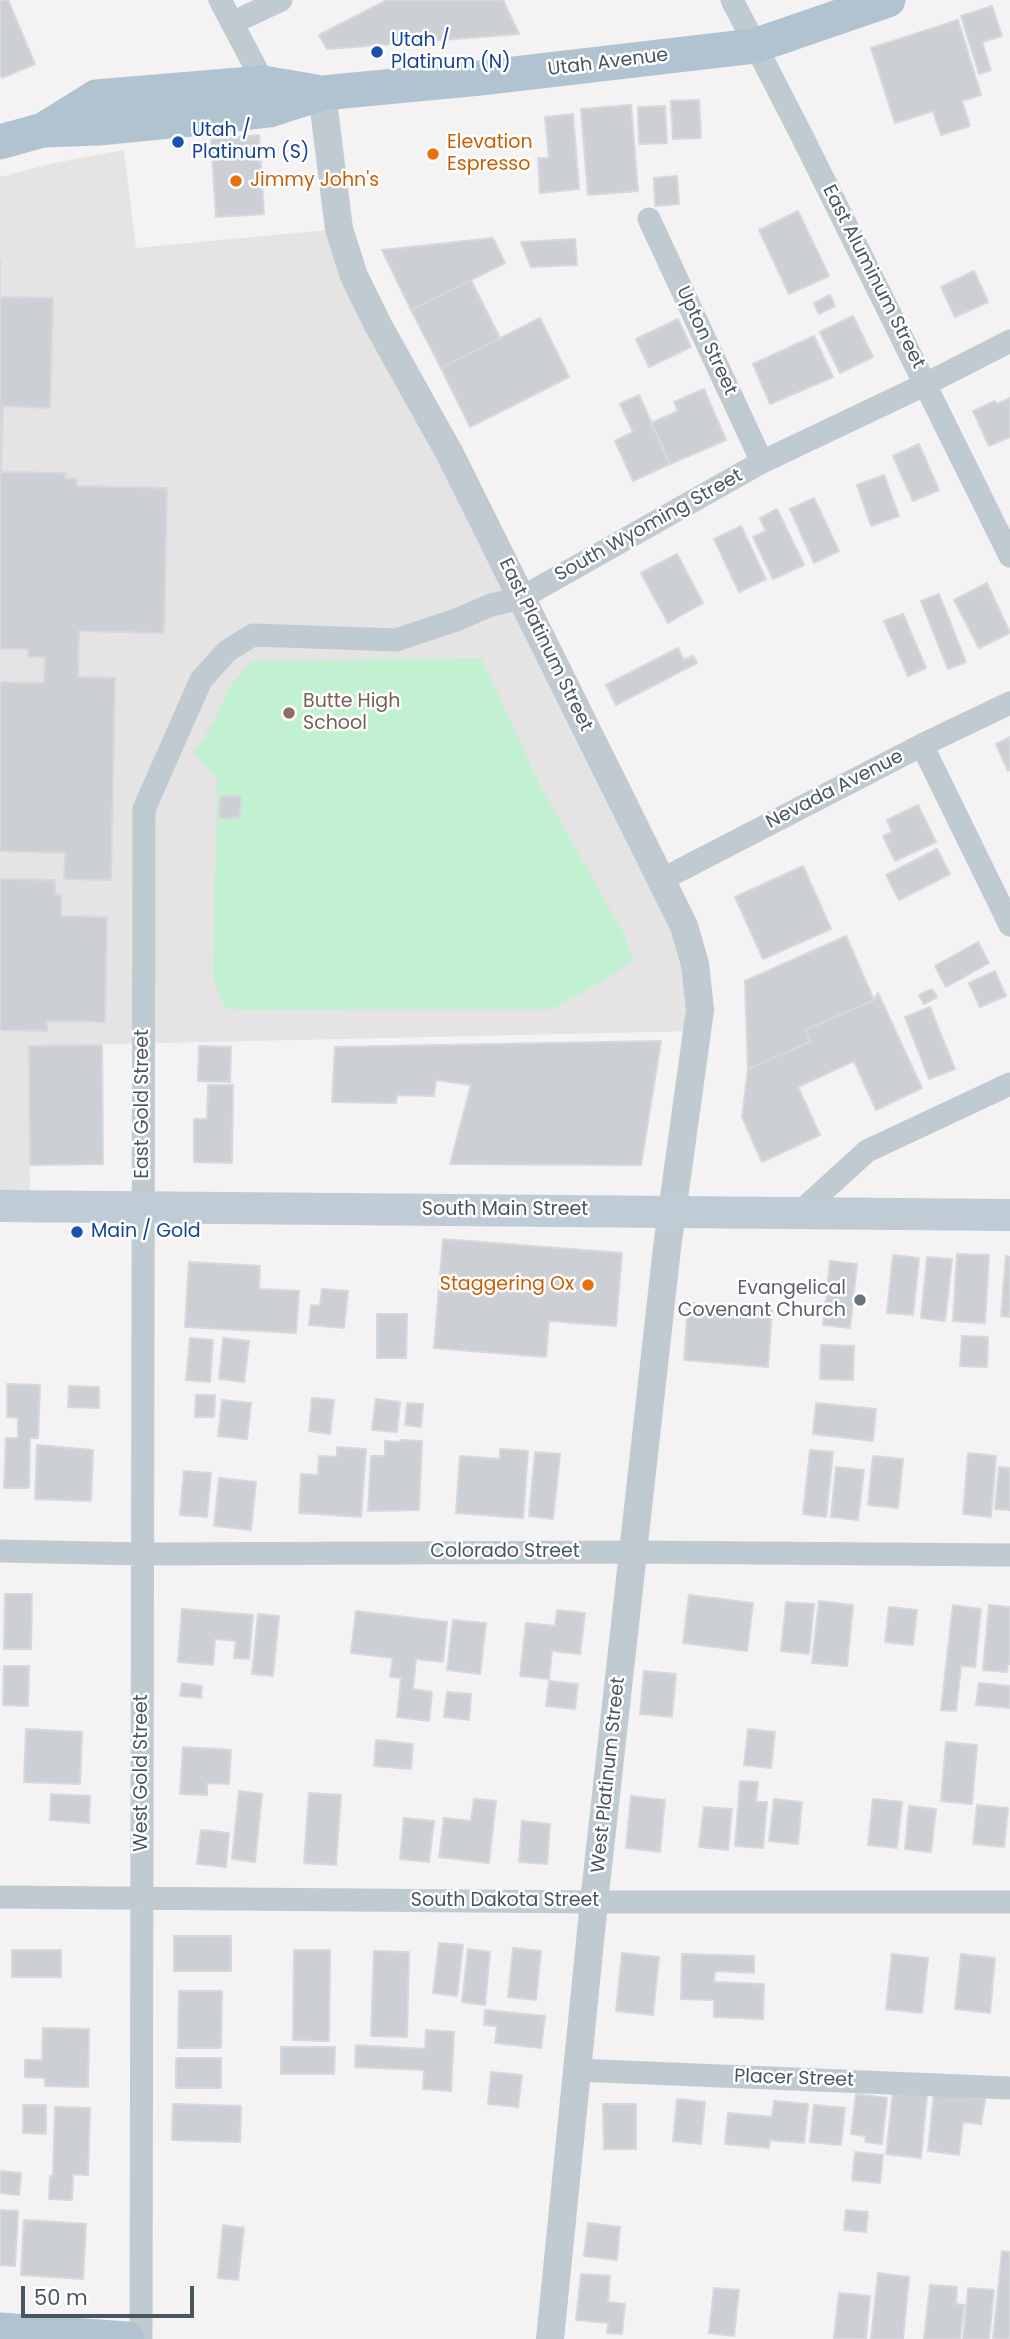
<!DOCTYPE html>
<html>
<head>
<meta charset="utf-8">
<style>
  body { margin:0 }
  #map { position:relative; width:1010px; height:2339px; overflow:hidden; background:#f4f2f2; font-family:Poppins,sans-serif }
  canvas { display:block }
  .scale { position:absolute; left:21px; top:2286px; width:173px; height:32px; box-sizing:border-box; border:4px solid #495660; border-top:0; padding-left:9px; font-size:21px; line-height:24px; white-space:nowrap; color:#495660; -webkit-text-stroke:5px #fff; paint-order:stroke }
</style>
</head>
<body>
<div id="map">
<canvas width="1010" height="2339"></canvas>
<div class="scale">50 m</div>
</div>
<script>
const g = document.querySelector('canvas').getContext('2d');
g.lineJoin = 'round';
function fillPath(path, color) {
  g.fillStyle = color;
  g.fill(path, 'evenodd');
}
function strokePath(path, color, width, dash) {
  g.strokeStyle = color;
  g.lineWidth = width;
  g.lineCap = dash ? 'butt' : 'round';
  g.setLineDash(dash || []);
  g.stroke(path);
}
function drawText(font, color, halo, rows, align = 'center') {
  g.font = font + ' Poppins,sans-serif';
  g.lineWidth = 5;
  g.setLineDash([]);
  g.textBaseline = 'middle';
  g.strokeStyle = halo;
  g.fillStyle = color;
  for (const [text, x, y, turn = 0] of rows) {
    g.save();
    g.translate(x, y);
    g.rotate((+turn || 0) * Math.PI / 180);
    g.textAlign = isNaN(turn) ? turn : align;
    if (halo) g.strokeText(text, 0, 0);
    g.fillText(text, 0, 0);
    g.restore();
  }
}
const education = new Path2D(`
  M124,150L136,248L339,229L695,964L697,1031L29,1046L30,1206H0V177L54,163Z`);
const green = new Path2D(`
  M481,658L541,787L625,936L633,960L603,981L552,1009L237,1010L225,1007L216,988L213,974L217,778L194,753L215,720L227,691L251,661Z`);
const building = new Path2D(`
  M0,0H8L35,64L2,78L0,73Z
  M387,0H503L519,34L327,49L319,35Z
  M992,6L1002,36L982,42L991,70L979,74L961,16Z
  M958,20L981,95L962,101L970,126L941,135L933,111L895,123L871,48Z
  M699,100L701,138L673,139L671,101Z
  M631,105L638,191L588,195L581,109Z
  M665,106L667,143L639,144L638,107Z
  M573,114L579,189L540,193L538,158H549L545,117Z
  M259,135L264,214L216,217L211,139Z
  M677,176L679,204L655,206L654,178Z
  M798,211L829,276L789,294L759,230Z
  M493,238L505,263L411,310L382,250Z
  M575,239L577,265L531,267L521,242Z
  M0,261V297L53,298L50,408L3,406L1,472L66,473L65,478L77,479V486L167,488L164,633L79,631L78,677L115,678L111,880L64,879L65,853L0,851V682L44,683L45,657H28V649H0Z
  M974,271L988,302L955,317L941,287Z
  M471,280L500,338L441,368L411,310Z
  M830,295L835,306L819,314L814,303Z
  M853,316L873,357L840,373L820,332Z
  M540,318L569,377L470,427L441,368Z
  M678,319L691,347L649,367L636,339Z
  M814,336L833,377L770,404L753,364Z
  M704,389L726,440L670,464L651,423L678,411L674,402Z
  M639,395L670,464L633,481L615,441L633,432L620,404Z
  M1010,398V437L989,446L973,411L995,401L997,404Z
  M919,444L939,490L913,501L893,456Z
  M884,475L899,516L871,526L857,485Z
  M814,498L839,551L814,563L790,509Z
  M777,509L804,565L773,579L753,537L766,531L760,518Z
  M741,526L766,579L739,592L714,539Z
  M677,554L703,603L668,623L641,573Z
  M987,583L1010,633L979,648L954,600Z
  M939,594L966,662L948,669L921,601Z
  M903,614L926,668L908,676L884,621Z
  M678,648L684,660L693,656L697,663L616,705L606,685Z
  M1010,737V770L1008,771L996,744Z
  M220,796H241L240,818H219Z
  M918,805L936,842L895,861L883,836L892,832L887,820Z
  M937,849L950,874L899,900L886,875Z
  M803,866L831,929L763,959L735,897Z
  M0,879L55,880V895H61V916L107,917L105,1022L47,1021V1031L0,1030Z
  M846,936L874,1000L805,1030L810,1042L748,1069L745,981Z
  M978,942L989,963L946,987L935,966Z
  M995,971L1006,996L980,1007L969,983Z
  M932,989L937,997L924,1004L919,995Z
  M878,993L922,1088L876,1110L854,1061L798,1087L820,1135L762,1162L742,1117L748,1069L810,1042L805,1030L874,1000Z
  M930,1007L955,1069L929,1079L905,1017Z
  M661,1041L641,1165L450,1164L471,1085L436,1080L434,1096L397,1095L396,1103L332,1102L335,1047Z
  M102,1045L103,1164L30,1165L29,1046Z
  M199,1046L231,1047L230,1082L198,1081Z
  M208,1085H233L232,1163L194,1162V1119H207Z
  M443,1239L622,1253L616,1326L549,1321L546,1357L434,1348Z
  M957,1254L989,1255L985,1323L953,1321Z
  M893,1255L919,1258L913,1315L887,1313Z
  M1006,1256L1010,1257V1317L1001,1316Z
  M927,1257L952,1259L945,1321L921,1318Z
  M830,1261L857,1264L850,1328L823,1325Z
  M189,1262L260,1266L259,1289L299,1291L296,1333L185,1327Z
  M322,1289L348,1291L344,1328L309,1325L311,1305L320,1306Z
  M688,1303L772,1310L768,1367L684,1360Z
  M377,1314H407L406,1358H377Z
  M962,1336L988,1337L987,1367L960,1366Z
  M190,1338L213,1340L210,1382L186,1380Z
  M223,1338L249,1341L244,1382L219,1379Z
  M821,1345L854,1346L853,1380L820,1379Z
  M7,1384L40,1385L38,1438H30L29,1488H4L6,1438H18V1418L7,1417Z
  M69,1386L99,1387V1408L68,1407Z
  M196,1395H215L214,1417H195Z
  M312,1398L334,1400L330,1434L309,1431Z
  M376,1399L400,1402L397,1432L372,1430Z
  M222,1400L251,1403L247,1439L218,1436Z
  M407,1403L423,1404L421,1427L405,1425Z
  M816,1403L876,1409L873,1441L813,1434Z
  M401,1440L422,1441L419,1510L368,1511L371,1456H385V1441L400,1442Z
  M37,1445L93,1450L91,1501L35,1499Z
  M337,1447L366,1449L361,1517L299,1513L301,1474L318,1475L319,1456L337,1457Z
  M500,1449L528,1451L523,1518L456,1513L460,1456L500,1459Z
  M810,1450L833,1452L826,1517L803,1514Z
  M535,1452L560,1454L553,1519L529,1516Z
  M968,1453L996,1456L991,1517L963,1514Z
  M873,1456L903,1459L898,1508L868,1505Z
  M836,1467L864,1470L858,1520L831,1517Z
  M999,1467L1010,1468V1510L995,1509Z
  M184,1471L211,1473L207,1517L180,1515Z
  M219,1478L256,1482L251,1530L214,1526Z
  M5,1594H32L31,1649H4Z
  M689,1595L753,1603L747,1651L683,1643Z
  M819,1601L853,1605L847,1666L812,1663Z
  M786,1602L814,1604L809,1654L781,1651Z
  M953,1605L981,1609L975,1667L961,1666L956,1711L941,1710Z
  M989,1605L1010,1607V1664L1008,1663L1007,1672L983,1670Z
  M889,1607L917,1610L913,1645L885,1642Z
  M182,1609L253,1615L249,1659L234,1658L236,1641L215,1639L213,1665L178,1662Z
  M557,1610L585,1613L580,1654L552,1651L549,1679L520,1676L526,1623L555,1626Z
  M356,1611L447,1622L443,1662L416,1659L413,1689L432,1692L429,1721L397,1717L401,1678L390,1677L393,1658L351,1653Z
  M258,1614L279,1616L273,1676L252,1674Z
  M453,1620L486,1623L480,1674L447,1670Z
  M4,1666H29L28,1706L3,1705Z
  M644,1671L676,1674L672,1717L640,1714Z
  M549,1681L578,1684L575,1709L546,1706Z
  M182,1683L202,1686L201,1698L180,1696Z
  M979,1683L1010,1686V1708L976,1705Z
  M447,1692L471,1694L469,1720L444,1717Z
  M26,1729L82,1732L80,1784L24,1782Z
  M748,1729L775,1732L771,1768L744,1765Z
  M376,1740L413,1744L411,1769L374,1766Z
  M946,1742L977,1745L972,1804L941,1801Z
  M183,1747L231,1750L229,1784L207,1783V1795L180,1794Z
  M740,1781L758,1782L756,1802H767L763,1848L735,1846Z
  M239,1791L262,1794L255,1862L232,1859Z
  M309,1793L341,1795L336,1865L304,1863Z
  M51,1794L90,1796L89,1823L50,1820Z
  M631,1796L665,1800L660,1852L626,1848Z
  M474,1799L496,1801L489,1863L439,1857L444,1818L471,1821Z
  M774,1799L802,1802L798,1844L769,1841Z
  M873,1799L902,1802L897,1848L868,1845Z
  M977,1805L1008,1808L1004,1847L973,1844Z
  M909,1806L936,1809L931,1852L905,1849Z
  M704,1807L732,1809L728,1850L699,1847Z
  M404,1818L434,1821L429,1862L400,1859Z
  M522,1821L550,1824L547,1864L519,1862Z
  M201,1830L229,1833L226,1867L197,1864Z
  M174,1936H231V1971H174Z
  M439,1943L463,1945L457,1996L433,1993Z
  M513,1948L541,1951L536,2000L508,1997Z
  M468,1949L490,1952L485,2005L462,2002Z
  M12,1950H61V1977H12Z
  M294,1950H330L329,2041L293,2040Z
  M374,1951L409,1952L407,2037L371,2036Z
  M622,1953L659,1957L653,2015L616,2011Z
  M682,1954L754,1956V1973L715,1971L714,1982L764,1984L763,2019L714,2017V2000L681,1999Z
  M892,1954L928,1958L922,2013L886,2009Z
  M961,1954L995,1958L990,2013L955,2009Z
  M179,1991H222L221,2048H178Z
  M485,2010L545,2016L541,2048L495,2043L497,2026L484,2025Z
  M43,2028L89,2029L88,2087L45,2086V2078L25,2077V2060H42Z
  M426,2030L454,2032L451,2091L423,2089L424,2070L355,2067L356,2045L425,2049Z
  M281,2047H335L334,2074H281Z
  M176,2058H221V2088H176Z
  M491,2072L522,2075L518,2107L488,2104Z
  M893,2092L927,2095L921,2158L886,2154Z
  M934,2093L985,2099L981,2124L963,2122L959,2155L928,2151Z
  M856,2094L887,2098L882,2144L865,2142L866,2136L851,2134Z
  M677,2099L705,2102L701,2144L673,2141Z
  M774,2101L808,2104L804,2143L770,2140L769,2148L725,2144L728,2113L772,2117Z
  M173,2104L241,2106L240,2142L172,2140Z
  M603,2104H636V2149H604Z
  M23,2105H46V2134L23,2133Z
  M814,2105L845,2108L841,2145L810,2142Z
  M55,2107L90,2108L88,2175L73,2174L72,2200L49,2199L50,2176H53Z
  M855,2152L883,2155L880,2183L852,2180Z
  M0,2171L21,2173L19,2195L0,2193Z
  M0,2210L18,2211L15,2266L0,2265Z
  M846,2210L868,2212L866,2232L844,2230Z
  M24,2220L86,2224L83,2279L21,2275Z
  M588,2223L620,2227L617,2260L584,2256Z
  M223,2225L244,2228L238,2280L218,2278Z
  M1002,2251L1010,2252V2339H993Z
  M878,2273L909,2277L903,2339H871Z
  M581,2274L610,2276L608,2302L625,2304L622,2334L607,2333L608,2323L576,2320Z
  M930,2285L957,2287L956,2304L964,2305L960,2339H924Z
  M714,2288L739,2290L734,2336L709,2333Z
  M968,2288L994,2290L989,2339H963Z
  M839,2293L870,2296L866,2339L834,2338Z`);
const minor = new Path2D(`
  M220,0L269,93
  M732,0L802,136L1010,556
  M232,23L281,0
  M649,219L762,462
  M922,745L1010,925
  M661,880L922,745L1010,703
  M799,1213L867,1151L1010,1084
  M0,1551L143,1554L634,1552L1010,1555
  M0,1897L594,1902H1010
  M577,2070L1010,2088
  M141,2339L144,809L201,680L227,651L253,635L396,640L456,620L491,605L521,598L762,462L926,384L1010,341`);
const tertiary = new Path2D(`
  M322,93L339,229L354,276L378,325L450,454L684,926L695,964L700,1010L667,1248L594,1902L550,2339`);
const secondary = new Path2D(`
  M0,1206L1010,1215`);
const primary = new Path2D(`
  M43,130L98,128L211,117L269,110L322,93L480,78L754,46L888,0
  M0,142L43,130L96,97L263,83L316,92
  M0,2330L127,2339`);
const markers = [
  [377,52,7,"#1a4fb4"],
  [178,142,7,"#1a4fb4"],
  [433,154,7,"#e8710a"],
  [236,181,7,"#e8710a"],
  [289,713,7,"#8d6e63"],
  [77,1232,7,"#1a4fb4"],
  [588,1285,7,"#e8710a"],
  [860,1300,7,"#6b7280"]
];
const transitNames = [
  ["Utah /",391,41],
  ["Platinum (N)",391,63],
  ["Utah /",192,131],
  ["Platinum (S)",192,153],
  ["Main / Gold",91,1232]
];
const streetNames = [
  ["Utah Avenue",608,63,-7],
  ["East Aluminum Street",873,277,63],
  ["Upton Street",706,341,65],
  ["South Wyoming Street",649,526,-29],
  ["East Platinum Street",545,645,64],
  ["Nevada Avenue",835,790,-27],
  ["East Gold Street",143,1104,-90],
  ["South Main Street",505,1210],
  ["Colorado Street",505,1552],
  ["West Gold Street",142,1773,-90],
  ["West Platinum Street",609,1775,-84],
  ["South Dakota Street",505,1901],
  ["Placer Street",794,2079,2]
];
const foodNames = [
  ["Elevation",447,143],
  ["Espresso",447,165],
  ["Jimmy John's",250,181],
  ["Staggering Ox",574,1285,"right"]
];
const educationNames = [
  ["Butte High",303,702],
  ["School",303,724]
];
const worshipNames = [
  ["Evangelical",846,1289],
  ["Covenant Church",846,1311]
];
fillPath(education, '#e5e3e4');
fillPath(green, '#c1f1d1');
fillPath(building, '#cccfd4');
strokePath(building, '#d6d8dd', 2);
strokePath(minor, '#bfcad1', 23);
strokePath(tertiary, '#bfcad1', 28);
strokePath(secondary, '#bfcbd5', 32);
strokePath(primary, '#b1c3d0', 35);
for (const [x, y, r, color] of markers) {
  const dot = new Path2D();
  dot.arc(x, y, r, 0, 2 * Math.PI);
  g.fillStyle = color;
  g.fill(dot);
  strokePath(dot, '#fff', 2.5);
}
drawText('19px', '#164399', '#fff', transitNames, 'left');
drawText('19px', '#495660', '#fff', streetNames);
drawText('19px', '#c56008', '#fff', foodNames, 'left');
drawText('19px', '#785e54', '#fff', educationNames, 'left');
drawText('19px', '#5b616d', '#fff', worshipNames, 'right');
</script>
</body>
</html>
